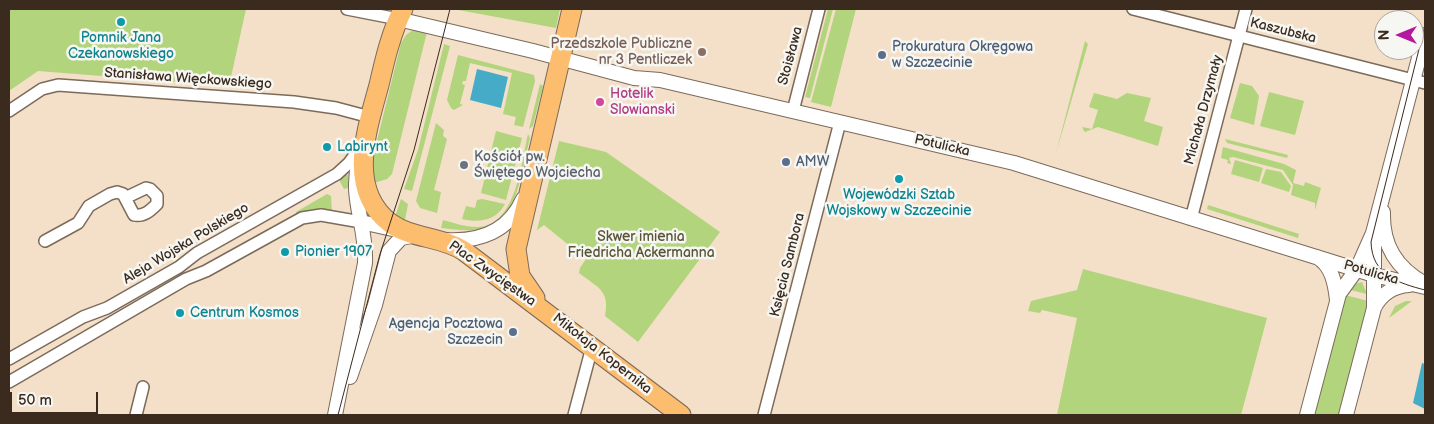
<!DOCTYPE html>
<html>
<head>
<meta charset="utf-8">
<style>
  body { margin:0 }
  #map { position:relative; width:1434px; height:424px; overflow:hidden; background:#f4e0c8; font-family:"Balsamiq Sans",sans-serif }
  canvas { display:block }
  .frame { position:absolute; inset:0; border:10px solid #3b2a1e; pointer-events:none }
  .north { position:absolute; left:1374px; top:10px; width:50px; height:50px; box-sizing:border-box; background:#f6f6f2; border:1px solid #aba49d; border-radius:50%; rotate:270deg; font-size:14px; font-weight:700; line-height:20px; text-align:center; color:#3b2a1e }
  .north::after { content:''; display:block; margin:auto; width:18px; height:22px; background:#b5179e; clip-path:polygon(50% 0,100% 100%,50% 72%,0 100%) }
  .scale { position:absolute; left:10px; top:392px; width:88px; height:22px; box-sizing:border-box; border:2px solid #3b2a1e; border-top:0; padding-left:6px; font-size:15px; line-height:18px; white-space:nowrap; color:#3b2a1e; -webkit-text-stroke:4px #f6f6f2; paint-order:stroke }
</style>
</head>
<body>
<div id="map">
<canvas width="1434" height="424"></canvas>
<div class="frame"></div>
<div class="north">N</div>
<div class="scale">50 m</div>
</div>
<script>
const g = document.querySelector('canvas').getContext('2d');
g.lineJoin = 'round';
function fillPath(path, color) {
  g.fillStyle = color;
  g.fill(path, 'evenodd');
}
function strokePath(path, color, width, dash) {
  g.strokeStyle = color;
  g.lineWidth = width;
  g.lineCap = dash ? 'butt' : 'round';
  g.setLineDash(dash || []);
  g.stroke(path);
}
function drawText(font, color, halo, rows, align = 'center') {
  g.font = font + ' "Balsamiq Sans",sans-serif';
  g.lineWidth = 5;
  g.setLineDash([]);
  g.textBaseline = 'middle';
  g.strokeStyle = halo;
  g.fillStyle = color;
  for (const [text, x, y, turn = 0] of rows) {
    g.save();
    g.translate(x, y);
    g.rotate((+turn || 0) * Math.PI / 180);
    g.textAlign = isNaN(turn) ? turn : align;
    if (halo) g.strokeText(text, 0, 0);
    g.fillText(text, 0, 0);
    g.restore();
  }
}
const green = new Path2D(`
  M9,9H246L229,86L38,71L9,91Z
  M453,9H560L556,28Z
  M828,9H833L810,98L805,97Z
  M836,9H856L831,107L811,102Z
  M413,30L427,32L392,174L387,179L374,183L373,157L401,43L406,35Z
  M1085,41L1088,44L1056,153Z
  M444,44L450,46L412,191L404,189L418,150Z
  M458,55L534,75L535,81L523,127L514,125L516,117L503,114L512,73L470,63L466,81H463L462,84L465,85L460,104L463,105L454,110L451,108L447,100Z
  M1240,83L1252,86L1259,96L1254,125L1230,118Z
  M540,84L543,86L533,126L529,129Z
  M1269,92L1304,101L1295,135L1260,126Z
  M1094,93L1117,99L1127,93L1151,98L1144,121L1163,127L1158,146L1098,127L1085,132L1084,131L1082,127L1092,129L1098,110L1089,107Z
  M436,123L444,130L443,136L447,139L434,190L441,192L437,213L420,208L416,201Z
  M496,131L522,138L506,200L481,193Z
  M528,134L530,138C521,171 519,226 476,230C464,231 452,229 441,228L443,220C454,223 465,227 477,227C516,227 521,163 528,134Z
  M1225,139L1288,155L1287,158L1227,143Z
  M559,141L606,152L720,232L638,342L605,316C610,290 598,288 579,273L580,268L586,259L544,225L537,230Z
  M1223,147L1284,164L1296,170L1293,183L1304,186L1305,182L1321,188L1315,210V203L1291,195L1293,185L1283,170L1233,157L1229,158L1231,164L1227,163L1228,160L1221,158Z
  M1235,160L1263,168L1259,182L1231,174Z
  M1266,169L1281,172L1291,186L1289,192L1261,183Z
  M344,174L348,175L349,188L344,189L338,178Z
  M327,194L331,196L332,213L296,216V212Z
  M401,199L408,204L405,220L395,217Z
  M482,199L505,204C496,221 479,223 462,219L466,206L475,208L477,200Z
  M1208,205L1299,234L1298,238L1207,209Z
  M1083,269L1267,318L1241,415H1057L1077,318L1042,310L1040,313L1028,311L1031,301L1077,290Z
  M1362,282L1367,294L1350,290L1355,284Z
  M1345,295L1368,301L1339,415H1313Z
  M1406,301H1412L1389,318L1395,306Z`);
const water = new Path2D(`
  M477,69L508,77L501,108L470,100Z
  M1422,363L1425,364V409L1413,403Z`);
const minor = new Path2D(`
  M347,9L398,19
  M1133,9L1425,83
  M9,111L42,89L58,85L294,102L336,108L370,117
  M793,111L819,9
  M1191,219L1246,9
  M45,241L78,223L89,206L110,194L117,192L123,194L134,215C144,217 151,210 157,204V196L150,189L146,188L125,198
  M9,359L83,317L107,308L179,267L197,253L337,174L349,163L360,148
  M9,382L186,279L206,271L302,218L321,215L361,222
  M136,415L143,387
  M574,415L592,347
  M764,415L840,122`);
const tertiary = new Path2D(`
  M398,19L533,51L634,78L660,80L1014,163L1374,275L1425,287
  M1383,212C1382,245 1396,268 1425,284
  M361,222L397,230
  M446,240C480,242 509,231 523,199
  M1317,257C1332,266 1335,283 1337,300
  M1374,308C1381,294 1394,286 1409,285
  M350,377L375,305L389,251L401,238L417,235
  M335,415L365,263C367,225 349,200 359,160
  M1307,415L1339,294L1357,269L1373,233L1425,35
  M1346,415L1374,308V238`);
const primary = new Path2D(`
  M403,9C391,33 385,59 379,85C367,129 346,189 390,223C412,239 441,236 464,251L681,415
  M535,298L520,276L516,249L572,9`);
const tram = new Path2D(`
  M1425,25L1371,242C1372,275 1398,283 1425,290
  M338,415L380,254L414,150L450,9`);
const markers = [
  [121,22,5,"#0f9aa8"],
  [702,52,5,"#8d6e63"],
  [882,55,5,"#5c6f8a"],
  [600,102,5,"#d1479c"],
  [327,147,5,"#0f9aa8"],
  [786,162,5,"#5c6f8a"],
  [464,165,5,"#6b7280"],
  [899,179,5,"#0f9aa8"],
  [285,252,5,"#0f9aa8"],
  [180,313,5,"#0f9aa8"],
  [513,332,5,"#5c6f8a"]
];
const streetNames = [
  ["Kaszubska",1283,31,14],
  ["Stoisława",791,56,-75],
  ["Stanisława Więckowskiego",188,79,4],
  ["Michała Drzymały",1204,110,-75],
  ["Potulicka",942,146,13],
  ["Aleja Wojska Polskiego",186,244,-31],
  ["Księcia Sambora",788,265,-76],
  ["Potulicka",1371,273,16],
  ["Plac Zwycięstwa",492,274,35],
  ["Mikołaja Kopernika",602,354,38]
];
const cultureNames = [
  ["Pomnik Jana",121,38,"center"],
  ["Czekanowskiego",121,54,"center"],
  ["Labirynt",337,147],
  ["Wojewódzki Sztab",899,195,"center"],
  ["Wojskowy w Szczecinie",899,211,"center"],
  ["Pionier 1907",295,252],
  ["Centrum Kosmos",190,313]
];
const educationNames = [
  ["Przedszkole Publiczne",692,44],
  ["nr 3 Pentliczek",692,60]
];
const serviceNames = [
  ["Prokuratura Okręgowa",892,47],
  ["w Szczecinie",892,63],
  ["AMW",796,162],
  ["Agencja Pocztowa",503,324,"right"],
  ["Szczecin",503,340,"right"]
];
const hotelNames = [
  ["Hotelik",610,94],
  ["Slowianski",610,110]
];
const worshipNames = [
  ["Kościół pw.",474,157],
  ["Świętego Wojciecha",474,173]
];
const parkNames = [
  ["Skwer imienia",641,237],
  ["Friedricha Ackermanna",641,253]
];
fillPath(green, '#b1d47d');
fillPath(water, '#46abc6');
strokePath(minor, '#7c6a5a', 14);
strokePath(tertiary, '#7c6a5a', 16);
strokePath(primary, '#7c6a5a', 21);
strokePath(minor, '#fff', 11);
strokePath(tertiary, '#fff', 14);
strokePath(primary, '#fcbd6f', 19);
strokePath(tram, '#3b2a1e', 1);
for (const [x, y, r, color] of markers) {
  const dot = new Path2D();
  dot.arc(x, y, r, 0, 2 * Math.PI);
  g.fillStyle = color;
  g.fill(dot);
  strokePath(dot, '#f6f6f2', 2);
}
drawText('14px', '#3b2a1e', '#f6f6f2', streetNames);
drawText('14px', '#0d838f', '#f6f6f2', cultureNames, 'left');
drawText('14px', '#785e54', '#f6f6f2', educationNames, 'right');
drawText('14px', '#4e5e75', '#f6f6f2', serviceNames, 'left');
drawText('14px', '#b23c85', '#f6f6f2', hotelNames, 'left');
drawText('14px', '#5b616d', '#f6f6f2', worshipNames, 'left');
drawText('14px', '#585436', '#f6f6f2', parkNames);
</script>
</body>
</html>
